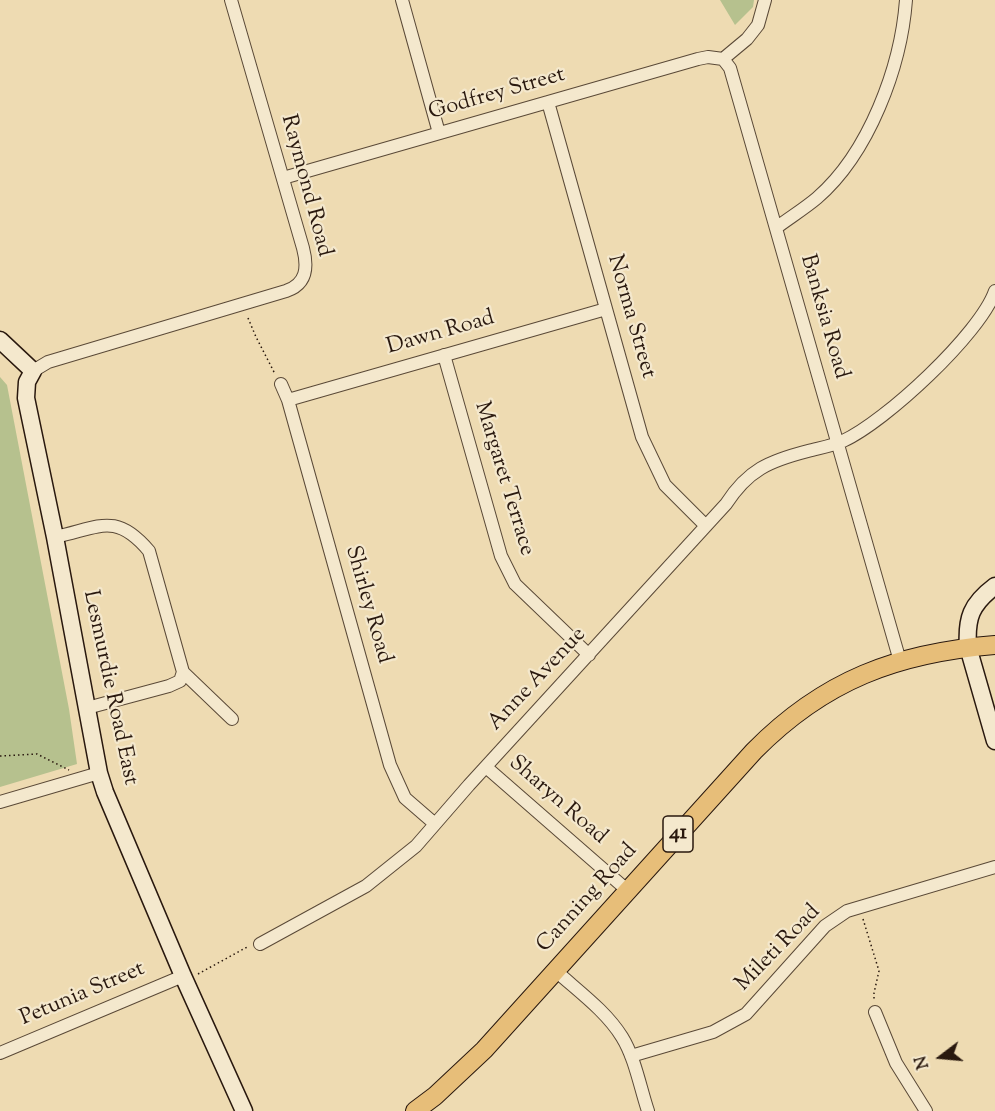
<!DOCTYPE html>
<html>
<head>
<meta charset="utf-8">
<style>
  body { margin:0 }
  #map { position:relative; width:995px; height:1111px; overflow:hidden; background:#eedbb2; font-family:"Sorts Mill Goudy",serif }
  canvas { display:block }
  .north { position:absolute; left:911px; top:1027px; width:60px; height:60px; -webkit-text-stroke:4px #f4e8cd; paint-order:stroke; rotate:254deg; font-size:16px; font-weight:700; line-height:24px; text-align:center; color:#29180e }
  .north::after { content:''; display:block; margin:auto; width:21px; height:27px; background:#29180e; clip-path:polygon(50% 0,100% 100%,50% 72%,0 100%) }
</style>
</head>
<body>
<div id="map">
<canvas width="995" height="1111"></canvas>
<div class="north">N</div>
</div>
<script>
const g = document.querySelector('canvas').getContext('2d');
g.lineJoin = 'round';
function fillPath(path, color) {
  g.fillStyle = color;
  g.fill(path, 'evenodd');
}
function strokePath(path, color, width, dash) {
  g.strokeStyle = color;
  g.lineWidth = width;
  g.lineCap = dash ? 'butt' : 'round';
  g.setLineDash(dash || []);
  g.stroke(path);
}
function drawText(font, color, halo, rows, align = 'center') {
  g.font = font + ' "Sorts Mill Goudy",serif';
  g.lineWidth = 4.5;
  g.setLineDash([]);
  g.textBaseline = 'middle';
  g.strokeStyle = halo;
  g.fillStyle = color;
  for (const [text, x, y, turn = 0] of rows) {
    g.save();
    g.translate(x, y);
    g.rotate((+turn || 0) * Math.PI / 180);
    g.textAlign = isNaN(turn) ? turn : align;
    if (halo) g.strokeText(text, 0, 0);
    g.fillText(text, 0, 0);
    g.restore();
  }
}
const green = new Path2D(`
  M720,0H754L753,7L735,25Z
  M0,377L7,385L69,709L77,764L0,787Z`);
const path = new Path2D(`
  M248,318L256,337L275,374
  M0,756L37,754L69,770
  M863,919L879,971L874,993V1001
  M198,974L249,946`);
const street = new Path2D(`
  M402,0L439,133
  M723,59L730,68L900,661
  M723,59L747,39L758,25L765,0
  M548,102L642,437L665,485L706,526
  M283,178L698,59L708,57L723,59
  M776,228C789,218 804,209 817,198C869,153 901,67 906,0
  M444,355L501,556L515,584L589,655
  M33,371L48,362L286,291C307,284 308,267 303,248L231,0
  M281,384L288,400L390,765L405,798L435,824
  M288,400L606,309
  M55,537C99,528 115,511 149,551L183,672
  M87,708L169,686L180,681L183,672L232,719
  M486,767L627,890
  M0,802L99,773
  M260,944L366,886L416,846L469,785L726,504C748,470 769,461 808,451C819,448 832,446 843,441C885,422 980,334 995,291
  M556,971C578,991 606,1011 622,1037C635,1058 640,1087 648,1111
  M875,1012L896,1063L926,1111
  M0,1053L183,976
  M631,1056L713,1032L746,1014L825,926L847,911L995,867`);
const secondary = new Path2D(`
  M0,340L33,371L27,382L26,398L55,537L99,773L105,792L183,976L244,1111
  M995,586C971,604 966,618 968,647L995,741`);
const primary = new Path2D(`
  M415,1111L435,1096L484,1050L754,751C824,680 897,653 995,645`);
const shields = [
  [678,834,30]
];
const shieldNames = [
  ["41",678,834]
];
const streetNames = [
  ["Godfrey Street",497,95,-16],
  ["Raymond Road",305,186,75],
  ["Norma Street",630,317,74],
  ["Banksia Road",823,317,74],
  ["Dawn Road",441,334,-16],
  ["Margaret Terrace",503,479,73],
  ["Shirley Road",367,605,74],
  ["Anne Avenue",538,680,-47],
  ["Lesmurdie Road East",109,688,78],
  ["Sharyn Road",557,801,41],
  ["Canning Road",588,899,-48],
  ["Mileti Road",779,949,-46],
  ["Petunia Street",83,995,-23]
];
fillPath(green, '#b6c18e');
strokePath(street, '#5a4937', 14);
strokePath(secondary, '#29180e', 19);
strokePath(primary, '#29180e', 20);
strokePath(path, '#29180e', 1.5, [1.5, 3]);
strokePath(street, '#f4e8cd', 12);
strokePath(secondary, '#f4e8cd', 16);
strokePath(primary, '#e7be79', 18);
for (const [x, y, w] of shields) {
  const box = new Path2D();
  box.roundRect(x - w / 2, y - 18, w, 36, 4.5);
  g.fillStyle = '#f4e8cd';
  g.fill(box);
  strokePath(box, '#29180e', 1.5);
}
drawText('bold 21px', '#29180e', null, shieldNames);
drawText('22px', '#29180e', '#f4e8cd', streetNames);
</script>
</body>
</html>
